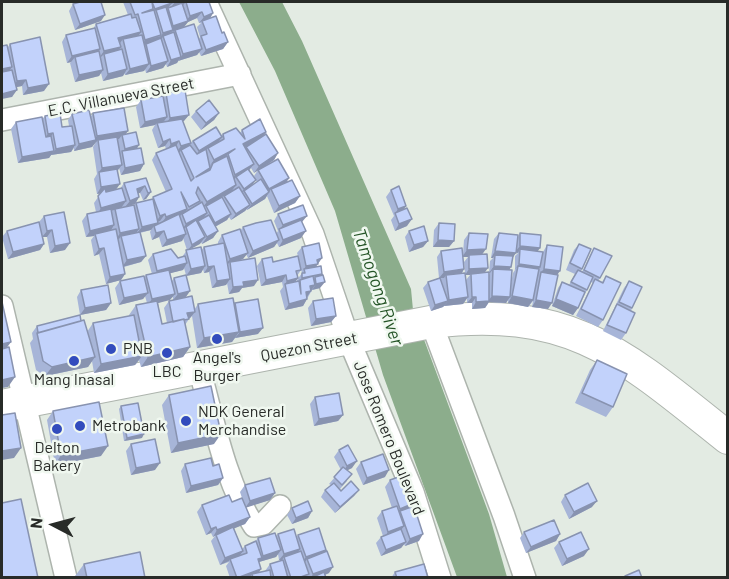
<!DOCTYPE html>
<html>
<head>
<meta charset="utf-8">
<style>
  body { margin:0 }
  #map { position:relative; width:729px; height:579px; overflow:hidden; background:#e3ebe3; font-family:Barlow,sans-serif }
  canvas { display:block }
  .frame { position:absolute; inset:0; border:3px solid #282b28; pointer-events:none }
  .north { position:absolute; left:24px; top:495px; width:60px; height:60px; -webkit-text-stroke:4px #f0f8f0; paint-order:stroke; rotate:276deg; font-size:16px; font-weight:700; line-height:24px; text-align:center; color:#282b28 }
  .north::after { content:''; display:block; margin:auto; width:21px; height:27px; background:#282b28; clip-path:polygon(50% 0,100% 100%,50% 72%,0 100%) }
</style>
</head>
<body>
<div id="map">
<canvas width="729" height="579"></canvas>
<div class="frame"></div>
<div class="north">N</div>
</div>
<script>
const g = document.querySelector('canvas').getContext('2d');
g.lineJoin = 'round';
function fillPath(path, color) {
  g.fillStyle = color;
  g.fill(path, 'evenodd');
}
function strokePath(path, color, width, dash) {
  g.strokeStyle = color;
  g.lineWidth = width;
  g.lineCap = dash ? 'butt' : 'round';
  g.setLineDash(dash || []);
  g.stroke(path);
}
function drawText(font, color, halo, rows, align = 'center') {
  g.font = font + ' Barlow,sans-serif';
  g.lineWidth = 5;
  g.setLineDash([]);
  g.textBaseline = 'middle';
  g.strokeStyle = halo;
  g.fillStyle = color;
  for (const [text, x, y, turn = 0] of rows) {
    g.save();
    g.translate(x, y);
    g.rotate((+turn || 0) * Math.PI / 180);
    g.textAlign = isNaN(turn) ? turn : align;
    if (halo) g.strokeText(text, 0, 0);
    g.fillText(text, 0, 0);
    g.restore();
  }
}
const water = new Path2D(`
  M239,2H282L302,41L411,289L413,310L489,514L507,577H457L383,375L335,211L275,71Z`);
const minor = new Path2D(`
  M206,2L313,234L349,340L413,492L440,578
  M2,120L240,74
  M2,306L66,578
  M431,322L504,516L525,578
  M199,368C213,417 225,483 254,526L263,524L280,506`);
const highway = new Path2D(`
  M2,406L431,322C572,305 624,355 728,438`);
const wall = new Path2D(`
  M123,2H209L213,13L210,18L228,42L223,49L201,56L199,52L197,55L178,61L177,63L167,67L166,64L163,68L146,73L145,69L144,71L125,75L124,73L123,76L103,81L101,73L99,76L75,82L70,63L71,62L67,63L62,42L66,35L93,29L96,24L128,15ZM197,18L199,23H201L197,27L200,37L199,39L184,27L188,22Z
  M73,4L101,21L75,30L69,11Z
  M10,44L44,91L23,95L22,86L16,87L12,97L8,47Z
  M166,93L189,115L183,121L188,146L193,141L221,136L223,134L240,133L242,130L263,136L278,153L274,160L260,169L287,182L300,196L295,203L274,213L267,196L268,194L265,199L247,210V209L245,211L231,220L229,217L227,220L215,227L218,231L213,238L202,244L201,242L190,249L201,251L204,247L218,244V242L222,235L240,231L243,227L276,234L278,231L274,221L278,214L302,222L301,238L279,247L277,243L274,247L248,258L246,254L243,259L240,260L254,286L242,288L239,292L229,294L227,283L226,285L212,288L209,272L204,273L203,269L201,273L186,276L190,291L185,298L194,310L198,304H234L235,303L258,334L235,338L232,342L197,348L192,316L189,319L185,325L190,347L183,357L141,367L139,360L135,365L94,373L92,361L88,367L45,376L36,370L30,343L33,339L32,333L37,326L81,321L87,332L93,323L129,316V315L136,305L147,303L145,296L143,299L119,305L115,288L120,281L144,278L146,275L152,274L148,260L153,254L178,258L182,257L187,250L183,238L182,241L162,247L159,237L152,240L150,232L151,230L140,233L146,256L141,262L124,267L125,274L121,280L106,284L99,254L94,256L91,240L94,236L86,237L82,221L87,214L96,212L94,203L101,193L97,194L94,179L97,174L93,147L96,142H95L92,147L74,151V148L71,152L51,155L49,158L18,163L11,129L16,122L42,119L45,116L62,127L69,126L68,120L72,114L91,116L93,113L126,134L139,145L137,149L144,164L140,171L121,175L119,168L118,171L116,190L120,189L124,183L146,178L151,192L146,199L143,200L140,193H138L139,197L135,204L131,205H134L136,203L152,199L153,197L166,192L152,160L156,153L166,149L165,146L158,148L152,130L155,125L140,128L136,107L141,100L163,97ZM251,168L254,173L258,170L254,176L257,182L252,185L249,171ZM184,268L186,275L174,278L172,281L170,273L183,270ZM173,297V300L169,301L164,308L167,323L162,324L158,303Z
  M196,111L219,113L214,120L201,130L191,117Z
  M391,190L404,209L407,226L395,231L391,220L394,216L386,197Z
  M44,216L65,250L50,253L47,237H43L44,244L40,250L8,259L2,237L7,231L39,222Z
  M439,223L454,241L449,247H433L434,230Z
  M409,231L428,241L423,247L409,252L405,237Z
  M469,233L482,254L484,272L489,275L490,273H489L490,261L493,258H491L494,239L499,233L518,237L520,233L538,251L543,252L547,245L557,274L548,309L532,307L533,301L528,307L508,303V300L506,303L489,302L485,308L472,309V303H467V298L463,304L444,306L443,307L431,311L423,288L428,282L439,278L437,257L441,251L463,254L464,240ZM516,252L518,253L515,256V270L513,273L511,283L509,270L513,257ZM463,257H468L464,262L465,273H462L464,269ZM465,275H470L466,280L467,287Z
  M579,244L582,269L581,271L582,272L590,255L594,248L600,278L598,281L602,282L606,276L603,320L598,327L576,316L593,283L591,282L578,308L573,315L552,306L558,288L562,282L569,285L575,274L566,270L574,250Z
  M302,247L322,258L316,266L321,275L320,288L312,290L303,306L285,310L280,291L283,287L282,282L261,286L257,266L262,259L273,262L298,256L297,253ZM299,262L302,273L297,280V282H295L298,278L297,276L301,270Z
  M629,281L632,308L631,311L626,333L621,340L603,331L624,288Z
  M81,290L111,303L106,310L80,315L77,297Z
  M313,301L336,316L331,322L311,326L308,308Z
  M597,360L613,407L606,417L575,403L590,370Z
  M169,395L214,444L171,453L162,405Z
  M315,397L343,415L338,421L314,426L310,404Z
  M121,406L142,438L124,441L119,409Z
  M53,411L101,456L55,465L47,420Z
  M131,444L155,470L131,475L126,451Z
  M339,450L352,468L347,470V481L340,489L341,491L359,490L354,496L335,513L321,497L325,490L331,485L329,484L341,470L334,457Z
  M361,462L385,477L363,485L356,469Z
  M185,464L213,466L223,478L218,485L186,493L181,471Z
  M390,480L412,507L419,541L405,546L404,544L401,548L381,556L376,543L381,537L383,536L377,518L382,511L392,508L385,487Z
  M245,485L275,493L270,500L246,507L250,517L245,524L234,528L242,549L245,546L255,542L258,538L276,536L278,534L296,538L298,535L324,552L329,573L325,575L326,578H230L226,566L229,562L220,565L211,541L215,536L213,537L211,533L206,535L197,512L202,505L232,502L242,498L240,492ZM278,554L279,560H282L281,561L270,564L265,571L259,572V562L276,557Z
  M565,495L592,507L569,519L561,502Z
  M292,508L312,511L308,518L292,524L287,515Z
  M524,532L560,534L556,541L526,553L520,538Z
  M559,542L584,556L562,566L554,548Z
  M84,564L145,578H76L75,576Z
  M395,572L428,578H391Z`);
const shadedWall = new Path2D(`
  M178,2H186L183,5L170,9L174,3Z
  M172,3L167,9L156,10L152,15L150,16L155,9Z
  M202,12L197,18L188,22L183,28L171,32L168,36H163L162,39L146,44L145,46L141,47L145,40L161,36L163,33L170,31L173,26L185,22L190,16Z
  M213,13L209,20L202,21L199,23L204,17Z
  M105,15L101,21L75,30L80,24Z
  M141,32L136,39H123L120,43L118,38Z
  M228,42L223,49L201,56L206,50Z
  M121,47L116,53L104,54L101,57L99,58L104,51Z
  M100,49L96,56L75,57L71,62L67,63L72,56Z
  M202,49L197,55L178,61L183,54Z
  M181,57L177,63L167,67L171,60Z
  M168,61L163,68L146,73L151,66Z
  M149,64L144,71L125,75L130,69Z
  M12,67L7,74L2,75V69Z
  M127,69L123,76L103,81L108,74Z
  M103,70L99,76L75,82L79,75Z
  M26,80L22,86L12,88L17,81Z
  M49,84L44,91L23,95L28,88Z
  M17,90L12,97L2,99V94Z
  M219,113L214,120L201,130L206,123Z
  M189,115L184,121L165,125L170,118Z
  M167,117L162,124L157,123L155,125L140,128L145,122Z
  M128,131L123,138L122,135L119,139L98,142V140L92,147L74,151L79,144L93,141L97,136Z
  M266,132L261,139L238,151L243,144Z
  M53,133L49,140H43L48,134Z
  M222,137L217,144L208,148L206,151L194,158L199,151Z
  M170,139L165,146L158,148L163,142Z
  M179,141L175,148L167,150L171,144Z
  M191,143L186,149L181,150L180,152L176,153L181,146Z
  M75,145L71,152L51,155L56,149Z
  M139,145L134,152H122L125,149Z
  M235,149L228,154L225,158L213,163L209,167L214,160Z
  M54,151L49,158L18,163L22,157Z
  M278,153L274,160L254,173L259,166Z
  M144,164L140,171L121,175L125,168Z
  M254,164L249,170L236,178V177L234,180L230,182L235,175Z
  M122,165L117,171L99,172L102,168Z
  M289,178L285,185L271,189L265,199L247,210L252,204L266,194L269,189Z
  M256,180L251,187L244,191L239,195L244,189Z
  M120,184L115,191L97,194L101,187Z
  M236,185L231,192L202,208L207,202Z
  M145,186L140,193L132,195L137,189Z
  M151,192L146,199L143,200L148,193Z
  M300,196L295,203L274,213L279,206Z
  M139,197L135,204L125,207L130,201Z
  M126,201L121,208L97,215L101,208Z
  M250,205L245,211L231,220L236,214Z
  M406,206L402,212L395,214L398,209Z
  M187,209L183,215L182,214L180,216L161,224L166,217Z
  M207,213L203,219L198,221L196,223L186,227L181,231L186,224Z
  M165,214L160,221L156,222L160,216Z
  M231,214L227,220L211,229L215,223Z
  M307,216L302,222L279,230L283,225Z
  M412,219L407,226L395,231L399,224Z
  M158,223L155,228L154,226L151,230L137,233L142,227Z
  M114,225L110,232L95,234L94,236L86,237L90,231Z
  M139,229L134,236H121L119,239L116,240L120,233Z
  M52,230L47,237H42L47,231Z
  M164,231L159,237L152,240L156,233Z
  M218,231L213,238L202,244L207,237Z
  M306,231L301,238L279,247L283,240Z
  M186,234L182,241L162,247L167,240Z
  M205,237L200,244L187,251L192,245Z
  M279,240L274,247L248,258L253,251Z
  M438,240L454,241L449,247H433Z
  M428,241L423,247L409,252L414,245Z
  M70,243L65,250L50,253L55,246Z
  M44,244L40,250L8,259L13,252Z
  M520,246L540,248L535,255L520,249L518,253L515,252Z
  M104,248L99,254L94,256L99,249Z
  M486,249L481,256L469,255L468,257H462L467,250Z
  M495,251L516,253L511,260L495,255L493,258H491Z
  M248,253L243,259L230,264V262L228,264L225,265L230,259Z
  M146,256L141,262L122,267L127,260Z
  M322,258L313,271L304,269L306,266L317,260Z
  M187,263L183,270L152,278L157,271Z
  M519,264L540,267L536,274L518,266L514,270Z
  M205,266L201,273L186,276L191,269Z
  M214,266L209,272L204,273L208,267Z
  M494,266L511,267L507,274L493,269L490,273H489Z
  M488,268L483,275L471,274L470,275H465L469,269Z
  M464,269L460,276L446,275L444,278H439L444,272Z
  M544,269L560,271L555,278L541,272Z
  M125,274L121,280L106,284L110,277Z
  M286,275L282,282L261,286L266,280Z
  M298,278L293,285L285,284L283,287L287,281Z
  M230,279L226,285L212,288L217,281Z
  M258,280L254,286L242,288L239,292L229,294L233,287L243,282Z
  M325,282L320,288L312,290L316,284Z
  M315,285L307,297L301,299L310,286Z
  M190,291L185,298L173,300L178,294Z
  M148,293L143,299L119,305L124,298Z
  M175,294L170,300L147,306L152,299Z
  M492,296L510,297L506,303L489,302L485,308L472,309L476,302L488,301Z
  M512,296L533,300L528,307L508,303Z
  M468,297L463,304L444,306L449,300Z
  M472,297H476L472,303H467Z
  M307,299L303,306L285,310L289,304Z
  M556,299L578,308L573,315L552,306Z
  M536,300L552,303L548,309L532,307Z
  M448,301L443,307L431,311L435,305Z
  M111,303L106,310L80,315L85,308Z
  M195,312L190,318L183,320L187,313Z
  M336,316L331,322L311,326L316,319Z
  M263,328L258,334L235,338L240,332Z
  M239,332L232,342L197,348L204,338Z
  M11,342L2,354V344Z
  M190,347L183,357L141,367L148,357Z
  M142,356L135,365L94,373L101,364Z
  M95,357L88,367L45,376L52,367Z
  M15,377L8,387L2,388V380Z
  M343,415L338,421L314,426L319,419Z
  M144,434L142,438L124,441L127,438Z
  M221,434L214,444L171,453L178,443Z
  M108,446L101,456L55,465L61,455Z
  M21,448L14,458L2,460V451Z
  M357,461L352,468L342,473L347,466Z
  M160,463L155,470L131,475L136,468Z
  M389,470L385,477L363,485L367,478Z
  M223,478L218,485L186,493L191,486Z
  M359,490L354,496L335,513L340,507Z
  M275,493L270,500L245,508L250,501Z
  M597,501L592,507L569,519L574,512Z
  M414,503L410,510L400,511L398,514L395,515L400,509Z
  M312,511L308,518L292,524L296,518Z
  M250,517L245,524L216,536V535L213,537L217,530Z
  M404,526L399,533L384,538L388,532Z
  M216,527L211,533L206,535L211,529Z
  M423,534L419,541L405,546L410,539Z
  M560,534L556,541L526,553L531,547Z
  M406,542L401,548L381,556L386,550Z
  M300,549L295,556L284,557L282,560H279L284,554Z
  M589,549L584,556L562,566L567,559Z
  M281,550L276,557L259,562L258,559L261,558L263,556Z
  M326,550L321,556L307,559L305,562L301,563L306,557Z
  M243,551L238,558L230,559L229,561L220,565L225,558Z
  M333,567L329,573L317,578H311L313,574Z
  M261,569L257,576L252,574L250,578H238Z`);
const building = new Path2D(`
  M80,2H101L105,15L80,24L73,4Z
  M130,2H152L153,9L142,13L154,10L161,35L145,40L138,14L135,15Z
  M152,2H171L172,3L155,9Z
  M186,2H209L213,13L204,17L202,12L190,16Z
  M182,3L188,21L173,26L168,8Z
  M166,7L173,30L163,33L156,10Z
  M131,14L132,18L136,17L141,32L118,38L121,47L104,51L96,24Z
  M216,16L222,33L224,32L228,42L206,50L201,36L207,34L202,21Z
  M194,24L202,49L183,54L175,30Z
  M95,28L100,49L72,56L66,35Z
  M174,32L181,57L171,60L163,36Z
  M142,35L149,64L130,69L123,39Z
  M40,37L49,84L28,88L26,80L17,81L10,44Z
  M161,38L168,61L151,66L146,44Z
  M7,45L12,67L2,69V46Z
  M122,49L127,69L108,74L104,54Z
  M99,51L103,70L79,75L75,57Z
  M12,70L17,90L2,94V72Z
  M185,90L189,115L170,118L166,93Z
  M163,96L167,117L145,122L141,100Z
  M209,100L219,113L206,123L196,111Z
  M124,108L128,131L97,136L93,113Z
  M89,110L96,140L79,144L72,114Z
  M60,113L62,127L72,126L75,145L56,149L53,133L48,134L45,116Z
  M42,117L46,137L51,136L54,151L22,157L16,122Z
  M182,119L191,143L181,146L179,141L171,144L170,139L163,142L157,123Z
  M260,119L266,132L243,144L254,164L235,175L228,154L235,149L214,160L208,148L224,139L223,134L236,128L245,139L242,130Z
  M216,127L222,137L199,151L193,141Z
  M136,132L139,145L125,149L122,135Z
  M266,134L278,153L259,166L246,147Z
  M117,137L122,165L102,168L98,140Z
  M176,145L191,181L194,178L181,150L190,145L197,154L206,149L210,168L196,177L210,170L213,163L227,156L236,185L207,202L198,187L196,193L200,201L189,207L181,192L187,209L166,217L165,214L160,216L153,197L172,189L156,153Z
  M141,148L144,164L125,168L122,151Z
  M278,159L289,178L269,189L258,170Z
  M117,169L120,184L101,187L99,172Z
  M248,169L256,180L244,189L236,177Z
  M146,178L151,192L148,193L145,186L137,189L139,197L130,201L124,183Z
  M261,179L269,192L252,204L244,191Z
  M292,180L300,196L279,206L271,189Z
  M399,186L406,206L398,209L391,190Z
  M239,187L250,205L236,214L224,196Z
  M105,188L106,192L122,188L126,201L101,208L98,196Z
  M222,197L231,214L215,223L206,206Z
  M153,199L158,223L142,227L136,203Z
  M202,202L207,213L186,224L182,214Z
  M134,205L139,229L120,233L115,209Z
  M303,205L307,216L283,225L278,214Z
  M407,208L412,219L399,224L395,213Z
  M111,209L114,225L90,231L87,214Z
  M64,212L70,243L55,246L52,230L47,231L44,216Z
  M179,214L186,234L167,240L164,231L156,233L154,226Z
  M209,215L218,231L207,237L198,221Z
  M196,220L205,237L192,245L186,227Z
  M271,220L279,240L253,251L243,227L256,223Z
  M301,220L306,231L283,240L279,229Z
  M39,222L44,244L13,252L7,231Z
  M439,223L455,224L454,241L438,240Z
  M424,226L428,241L414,245L409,231Z
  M116,229L125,274L110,277L104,248L99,249L95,234Z
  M240,229L248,253L230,259L222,235Z
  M140,232L146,256L127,260L121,236Z
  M469,233L488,234L486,249L467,250Z
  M499,233L518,235L516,253L495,251Z
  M520,233L541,235L540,248L520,246Z
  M224,243L230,279L217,281L214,266L208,267L204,247Z
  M319,243L322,258L317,260L318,264L306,266L302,247Z
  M579,244L591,249L582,269L570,263Z
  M547,245L563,247L560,271L544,269Z
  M201,247L205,266L191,269L186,250Z
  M462,248L464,269L444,272L441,251Z
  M594,248L612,256L600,278L584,270Z
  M171,249L178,258L185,256L187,263L157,271L153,254Z
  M520,249L543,252L540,267L519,264Z
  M487,254L488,268L469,269V255Z
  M495,255L513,256L511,267L494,266Z
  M298,256L301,270L296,271L298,278L287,281L286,275L266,280L262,259L272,257L273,262Z
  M255,258L258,280L243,282L244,286L233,287L230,262Z
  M321,266L322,274L302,278V273H305L304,269Z
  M518,266L539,269L533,300L512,296Z
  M493,269L512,270L510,297L492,296Z
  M169,270L175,294L152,299L146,275Z
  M578,270L593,277L587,290L571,282Z
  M489,272V301L476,302V297H472L471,274Z
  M541,272L558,275L552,303L536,300Z
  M465,273L468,297L449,300L446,275Z
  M186,275L190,291L178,294L174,278Z
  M323,275L325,282L316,284L315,277Z
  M144,276L148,293L124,298L120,281Z
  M313,276L315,285L310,286L311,291L306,292L307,299L289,304L285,284L299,281L301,294L300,280Z
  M606,276L621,283L603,320L581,309L595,279L603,283Z
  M440,278L448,301L435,305L428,282Z
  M629,281L642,287L632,308L619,302Z
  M562,282L585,292L578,308L556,299Z
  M108,285L111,303L85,308L81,290Z
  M192,296L195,312L187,313L189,319L184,320V319L173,322L169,301Z
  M233,298L239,332L204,338L198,304Z
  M333,298L336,316L316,319L313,301Z
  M258,299L263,328L240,332L235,303Z
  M157,301L162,324L184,319L190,347L148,357L136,305Z
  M2,302L11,342L2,344Z
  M617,304L635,313L626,333L607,325Z
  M80,315L81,321L38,333L37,326Z
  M134,315L142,356L101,364L93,323Z
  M84,320L95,357L52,367L43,361L37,333Z
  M9,347L15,377L2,380V349Z
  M597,360L627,374L613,407L582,393Z
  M211,386L221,434L178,443L169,395Z
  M339,393L343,415L319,419L315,397Z
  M99,402L108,446L61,455L53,411Z
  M138,403L144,434L127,438L121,406Z
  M15,413L21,448L2,451V415Z
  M155,439L160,463L136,468L131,444Z
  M348,445L357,461L347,466L339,450Z
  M383,454L389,470L367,478L361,462Z
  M211,458L213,466L219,464L223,478L191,486L185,464Z
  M343,467L352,474L342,485L334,477Z
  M404,475L414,503L400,509L390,480Z
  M270,478L275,493L250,501L245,485Z
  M351,481L359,490L340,507L325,490L334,483L341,491Z
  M588,483L597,501L574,512L565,495Z
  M229,495L232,502L242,498L250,517L217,530L216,527L211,529L202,505Z
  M21,499L38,578H2V503Z
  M308,501L312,511L296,518L292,508Z
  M397,506L404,526L388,532L382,511Z
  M414,506L423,534L410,539L400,511Z
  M554,520L560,534L531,547L524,532Z
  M233,527L243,551L225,558L216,535Z
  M319,528L326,550L306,557L298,535Z
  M294,529L300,549L284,554L278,534Z
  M401,529L406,542L386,550L381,537Z
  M581,532L589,549L567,559L559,542Z
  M275,533L281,550L263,556L258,538Z
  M256,541L262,558L258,559L261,569L237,578L230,559L247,553L245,546Z
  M301,551L309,574L298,578H291L284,557Z
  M327,551L333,567L313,574L307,559Z
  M140,552L145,578H87L84,564Z
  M283,560L288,578H274L270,564Z
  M424,564L428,578H397L395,572Z
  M270,570L271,578H253L252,574Z
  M639,570L642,578H625V576Z
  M324,572L326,578H311Z`);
const markers = [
  [217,339,6,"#324cbd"],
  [111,349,6,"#324cbd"],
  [167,353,6,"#324cbd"],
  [74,361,6,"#324cbd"],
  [186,421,6,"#324cbd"],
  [80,426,6,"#324cbd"],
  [57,429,6,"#324cbd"]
];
const streetNames = [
  ["E.C. Villanueva Street",121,97,-11],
  ["Quezon Street",309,347,-11],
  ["Jose Romero Boulevard",389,438,68]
];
const poiNames = [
  ["PNB",123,349,"left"],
  ["Angel's",217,358],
  ["Burger",217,376],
  ["LBC",167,372],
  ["Mang Inasal",74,380],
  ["NDK General",198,412,"left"],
  ["Merchandise",198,430,"left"],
  ["Metrobank",92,426,"left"],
  ["Delton",57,448],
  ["Bakery",57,466]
];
const waterNames = [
  ["Tamogong River",378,287,71]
];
fillPath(water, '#8cad8c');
strokePath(minor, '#adb4ad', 24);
strokePath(highway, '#adb4ad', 34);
strokePath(minor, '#fff', 21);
strokePath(highway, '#fff', 32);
fillPath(wall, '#a7b5d8');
fillPath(shadedWall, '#8893b0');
fillPath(building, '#c2d2fb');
strokePath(building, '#8893b0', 1.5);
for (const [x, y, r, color] of markers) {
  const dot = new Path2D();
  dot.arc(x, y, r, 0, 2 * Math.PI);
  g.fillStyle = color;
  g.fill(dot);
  strokePath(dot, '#f0f8f0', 2);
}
drawText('16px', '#282b28', '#f0f8f0', streetNames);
drawText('16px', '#282b28', '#f0f8f0', poiNames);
drawText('italic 18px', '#245426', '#f0f8f0', waterNames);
</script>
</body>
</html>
